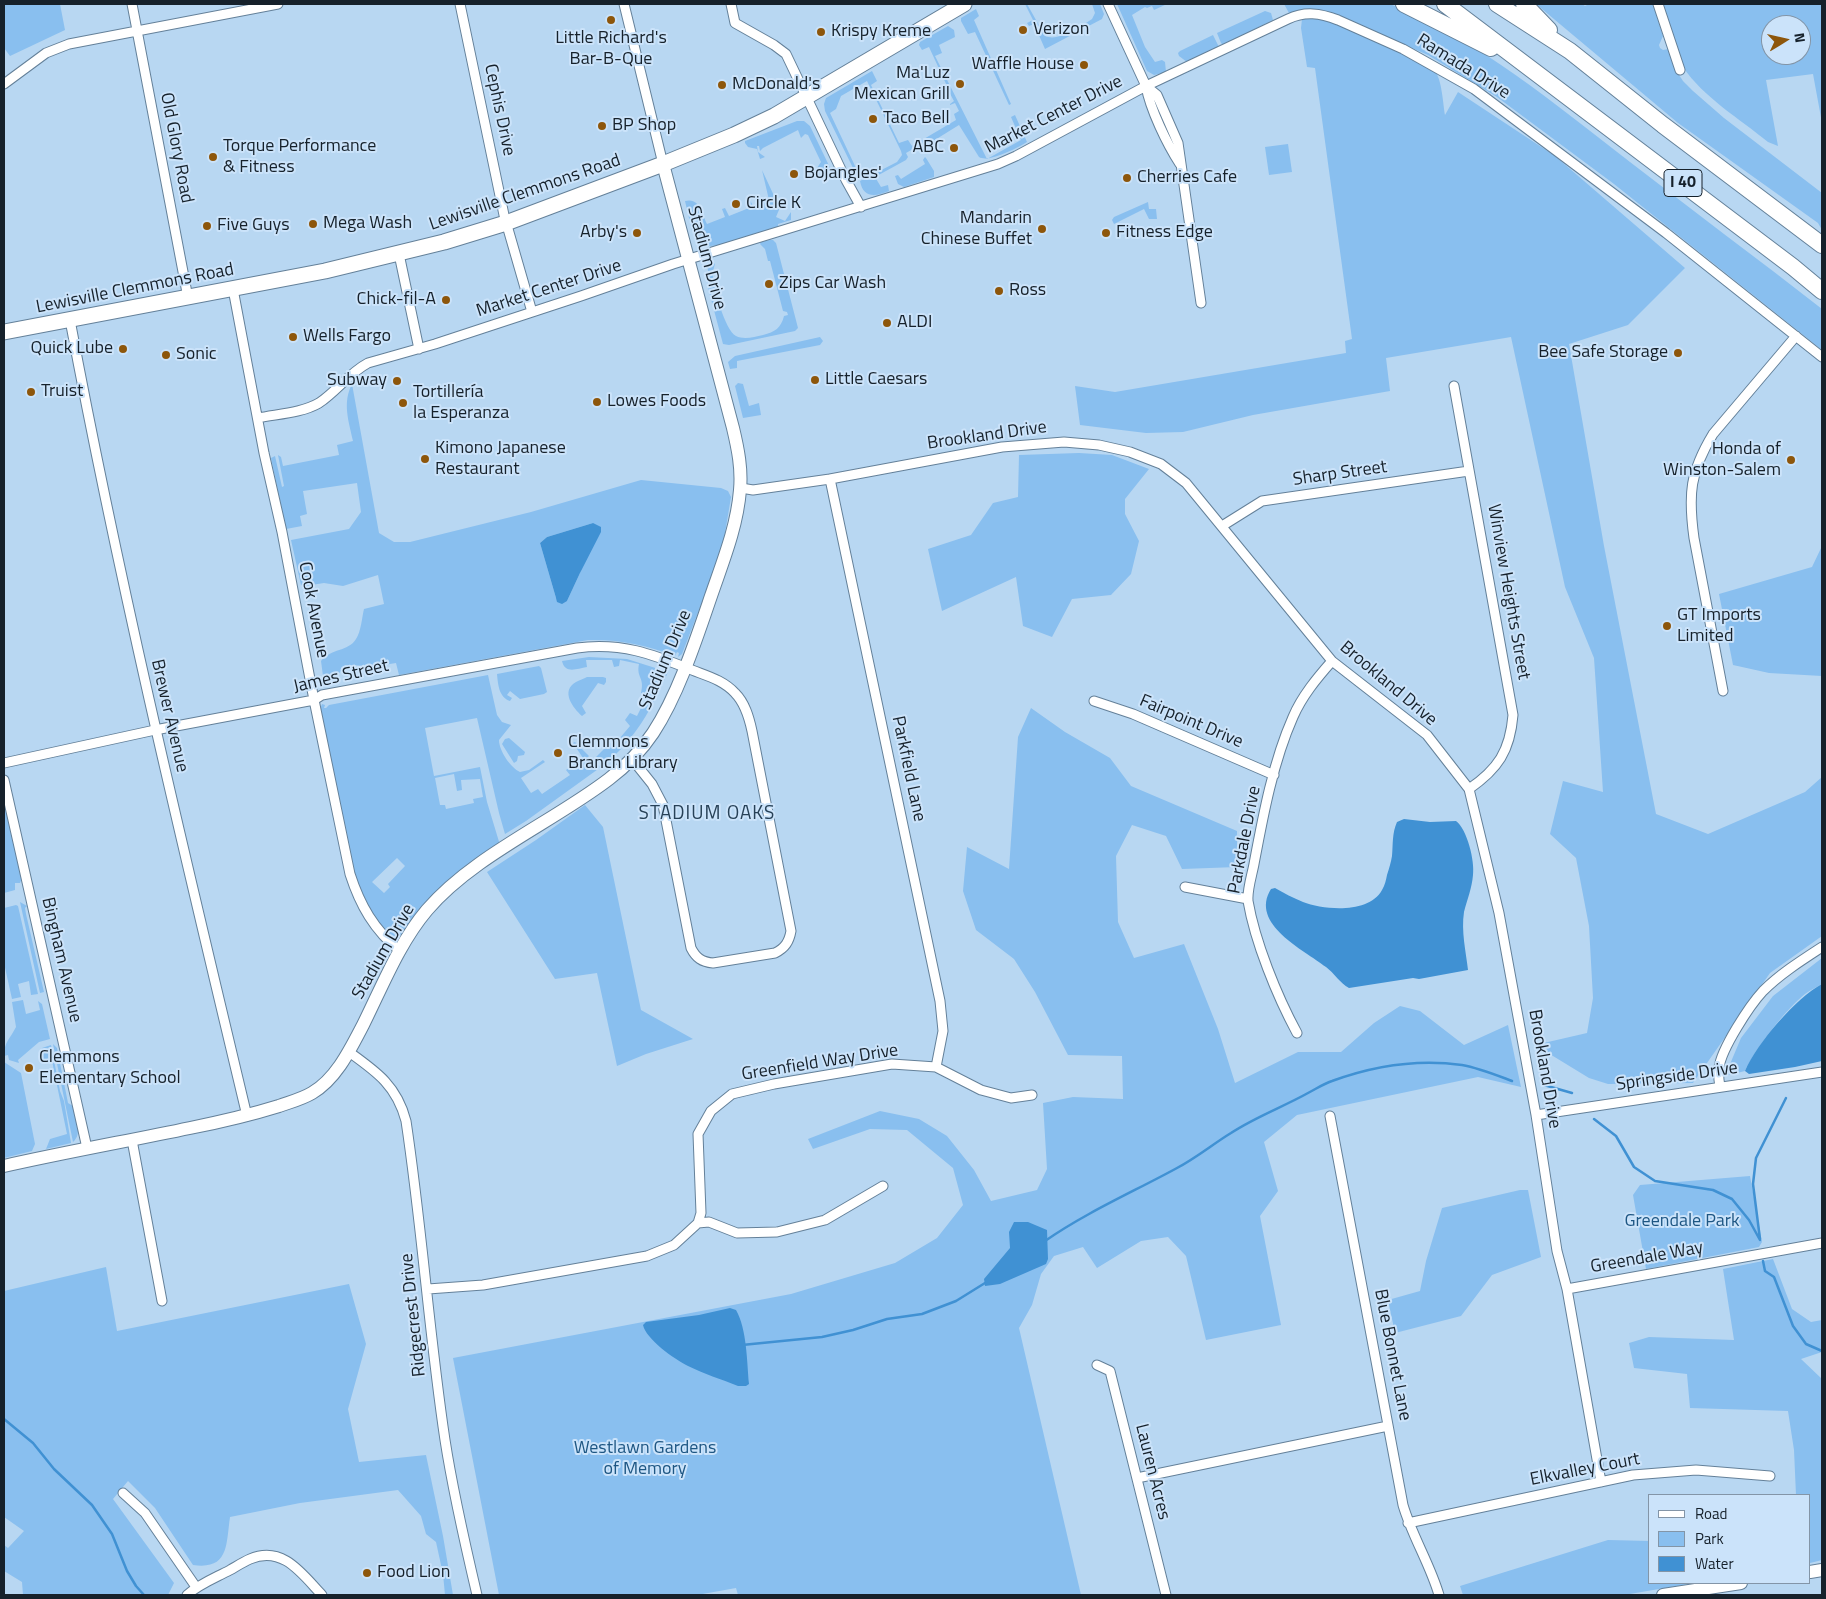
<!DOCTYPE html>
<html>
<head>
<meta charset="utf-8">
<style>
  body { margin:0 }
  #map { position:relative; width:1826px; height:1599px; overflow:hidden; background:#b8d7f2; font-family:"Titillium Web",sans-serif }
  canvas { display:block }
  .frame { position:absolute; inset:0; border:5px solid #16212b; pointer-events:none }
  .legend { position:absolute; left:1648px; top:1494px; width:162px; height:90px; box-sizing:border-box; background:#cbe3fa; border:1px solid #8395a7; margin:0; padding:6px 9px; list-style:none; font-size:15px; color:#16212b }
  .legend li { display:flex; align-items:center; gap:10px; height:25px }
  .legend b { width:25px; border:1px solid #8395a7 }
  .north { position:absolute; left:1761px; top:15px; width:50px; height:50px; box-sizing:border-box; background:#cbe3fa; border:1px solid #8395a7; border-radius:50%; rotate:81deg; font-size:14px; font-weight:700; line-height:20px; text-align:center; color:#16212b }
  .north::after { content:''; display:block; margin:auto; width:18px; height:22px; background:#8d560b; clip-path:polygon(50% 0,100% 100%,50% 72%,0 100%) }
</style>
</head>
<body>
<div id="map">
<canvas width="1826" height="1599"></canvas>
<div class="frame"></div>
<ul class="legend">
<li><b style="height:6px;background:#fff"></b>Road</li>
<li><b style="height:14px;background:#89bfef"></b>Park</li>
<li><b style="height:14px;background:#4091d3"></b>Water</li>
</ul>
<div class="north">N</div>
</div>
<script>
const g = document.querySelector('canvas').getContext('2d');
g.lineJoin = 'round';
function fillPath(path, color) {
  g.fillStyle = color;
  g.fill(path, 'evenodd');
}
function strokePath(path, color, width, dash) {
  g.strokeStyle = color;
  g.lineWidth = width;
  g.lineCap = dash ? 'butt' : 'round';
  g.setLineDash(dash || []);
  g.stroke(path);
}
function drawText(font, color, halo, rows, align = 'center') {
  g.font = font + ' "Titillium Web",sans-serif';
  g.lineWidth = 4;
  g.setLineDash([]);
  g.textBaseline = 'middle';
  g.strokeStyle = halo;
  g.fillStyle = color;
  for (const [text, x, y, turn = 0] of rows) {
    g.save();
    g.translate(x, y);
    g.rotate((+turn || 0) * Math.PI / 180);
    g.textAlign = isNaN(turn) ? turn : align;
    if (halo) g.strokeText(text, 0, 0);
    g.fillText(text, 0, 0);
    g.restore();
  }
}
const green = new Path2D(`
  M4,4H60L65,30L10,56L4,48Z
  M1025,4H1027L1045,36C1054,40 1064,35 1073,30L1074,32L1087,26L1086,23L1092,19L1095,13L1092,4H1100L1104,14L1102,19L1045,49L1034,24L1029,26L1027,23L1033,20Z
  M1117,4H1167L1154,10L1152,6L1147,8L1145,7L1132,15L1145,47L1155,62L1162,60L1165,62L1166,72L1154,75L1147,71Z
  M1284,4H1390C1479,40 1555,104 1630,162C1693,211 1758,259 1822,309V350L1614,184L1497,97L1428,55L1326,11L1308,9L1289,13Z
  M1536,4H1582L1585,6L1589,4H1653L1663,36L1659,45L1660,48L1663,50L1669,49L1675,69L1683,81L1693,91L1724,118L1822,193V230L1818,223L1678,123Z
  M1663,4H1822V123L1813,74L1766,80L1778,146L1768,142C1740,119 1703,97 1683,67ZM1771,25H1801V55H1771Z
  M976,9L979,16L974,20L1011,104L1009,105L975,32L968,34L961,21V18Z
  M1265,11L1271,13L1273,20L1223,45L1221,43L1217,33Z
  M1305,18C1337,17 1385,44 1413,59C1419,63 1429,66 1434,70C1442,78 1443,104 1445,115L1458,92L1555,156L1685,268L1628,325L1569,344L1604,546L1656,814L1708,834L1805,792L1822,777V936L1770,973L1693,1083L1608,1084L1589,1078L1535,1045L1587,1033L1593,998L1589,926L1576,858L1550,834L1563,781L1603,792L1594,658L1565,587L1511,337L1386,358L1390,391L1253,415L1183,432L1146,433L1080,425L1075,386L1115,392L1346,353L1345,341L1352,339L1315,68L1307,67L1301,28L1302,19Z
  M948,26L954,30L955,37L939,45L942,53L935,56L987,159L1021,140L1011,117L1015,115L1027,142C1017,148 989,163 979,157L959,125L930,143L927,141L906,153L908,157L906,160L875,177L881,187L888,185L889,191C875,197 863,198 860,181L897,162L902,155L901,151L867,81L841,96L836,109L830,113L856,168H853L825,111L824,104L826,98L872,71L877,81L871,85L899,143L908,140L912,146L956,120L954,114L959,111L955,103L950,105V104L954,101L949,92L945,94L942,91L943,88L947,86L929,47L922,50L919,45L920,42Z
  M1213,35L1219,47L1187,62L1179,56L1178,53L1180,51Z
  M797,121H804L810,126L834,176L829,179L825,170L822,168L818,172L817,168L821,162L808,135L805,134L801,138L798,130L763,148L760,151L759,146H757L758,152L765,157L760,159L757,149L748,147L745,143V141Z
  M1288,144L1292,172L1269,175L1265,147Z
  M925,157L926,158L934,171V177L904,187L898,184L895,176L898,175L901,179L925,164L923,160Z
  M762,170L776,200L781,205L776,217L785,221L791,212V220L778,224V227L719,245L701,247L692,231L685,201C700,197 702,214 707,224L725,217L722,209L725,208L729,216L749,208L747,201L750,200L753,206L769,200Z
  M1148,202L1149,209H1156L1157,219H1149L1144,209L1114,224L1112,220L1114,217Z
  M770,240H773L776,243L798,328L795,331L729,345L723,344L707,284L709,275L706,261L711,260L715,264C714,267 713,271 713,275C713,287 725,330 736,336C744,340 754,337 763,335C775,332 781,328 784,316L788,315L787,312L783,311L770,261H768L765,249L760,244L761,242Z
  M820,337L823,341L820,345L737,361V368L730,369L728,362L735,356Z
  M738,383L743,384L749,406L759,403L761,415L743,418L735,386Z
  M352,384L379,533L394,542H410L531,512L641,480L721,488L728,491L731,497L724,539L714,571L682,654L678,657L679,653L677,652L675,656C646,645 619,639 588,640L399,675L396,663L371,667L354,665L341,671L332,681L323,676L321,661C331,648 348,652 356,639C361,632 362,617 364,609L384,604L378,575L343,586L324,583L305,586L301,585L291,540L349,529L361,512L357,483L303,491L307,514L300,516L302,526L286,529L271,458L275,456L282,487L284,486L278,455L281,457L283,466L339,455L337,445L353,441C349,422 342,403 352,384ZM593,523L580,573L567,601L556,598L540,543L547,537Z
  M1079,453L1112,455L1149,469L1125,499V514L1139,541L1131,574L1111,595L1072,599L1052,637L1023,626L1016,577L942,611L928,549L971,535L993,503L1018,497L1019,455Z
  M1822,546V676L1769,673L1733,665L1719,594L1812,567Z
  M589,657L627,659L668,672C651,710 636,738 604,765L595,758L610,743L614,745L630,726L625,720L630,713L637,716L647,696L641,693C645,677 636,678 639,664L620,660L619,666L614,667L612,660H586L587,667C576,669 565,674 562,661Z
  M539,666L541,668L547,692L544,694L520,699L510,691L507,695L512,698L510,701C499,697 498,685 497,674Z
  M488,675L497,715L502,722L511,725L499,740C499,751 511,768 520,772L529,770L543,760L545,762L521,778L531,793L538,789L542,794L570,775L566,770L583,758L573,743L575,742L589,756L587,758L594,764L596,763L601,767L526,821L505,834L499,813L477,718L425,728L434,776L480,767L487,802L500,845L413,920L396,942L393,941L368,909L357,884L320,709L322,704L325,705L324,708H326L329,705ZM454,774L457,791L462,790L461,780L480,779L483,797L473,799L474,803L446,809L445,805H440L435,778ZM397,858L405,866L388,884L390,887L384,893L372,882Z
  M587,677H603L606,678V682L604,685L598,683L582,706L586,713L582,716C573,708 560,691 576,682C579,680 584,679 587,677Z
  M1031,708L1065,732L1110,758L1131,786L1237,831V867L1182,869L1166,836L1132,825L1116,856L1118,922L1134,958L1184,944L1218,1029L1235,1083L1298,1052H1341L1374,1023L1400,1006L1420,1011L1464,1045L1508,1025L1521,1087L1478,1077L1297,1115L1264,1142L1278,1191L1260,1216L1281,1325L1206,1340L1186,1256L1168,1237L1141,1241L1097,1268L1083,1247L1054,1256L1041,1274L1032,1305L1019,1328L1081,1595H738L736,1588L697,1595H499L453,1358L791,1294L895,1263L937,1238L963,1205L953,1168L907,1130L870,1129L813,1149L808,1139L880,1111L919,1119L947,1136L974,1170L991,1201L1037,1190L1047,1169L1043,1103L1073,1097L1123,1099L1122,1056L1068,1055L1035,992L1014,959L976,930L963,891L967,847L1009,869L1018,737Z
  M509,738L525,752L524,755L518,756L517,761L514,763L502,744L505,739Z
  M4,799L22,878L20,883H15V890L4,893Z
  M585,805L603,827L641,1010L693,1039L646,1054L617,1066L597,973L555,979L487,872L536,840Z
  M20,902L27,906L25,908L26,914L44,992L40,993Z
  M16,905L18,906L38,994L31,995L29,981L18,984L21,997L12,999L4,963V908Z
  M1822,958V984C1817,987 1810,990 1805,994C1787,1008 1754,1050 1745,1071L1725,1076L1741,1038L1773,996Z
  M23,1000L26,1014L40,1010L38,1001L42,1004L50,1039L39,1042L18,1060L19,1063L9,1060L8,1055L4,1056C4,1042 10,1039 16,1027L12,1002Z
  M53,1044L57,1048L68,1103L73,1106C76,1117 83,1134 73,1142Z
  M51,1045L60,1091L64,1101L71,1143L46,1149L50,1139L67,1134L52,1061L42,1059L38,1055L42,1048Z
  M4,1062L21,1073L35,1144L32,1151L4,1158Z
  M1750,1176L1762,1242L1759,1247L1646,1269L1633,1195L1640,1185Z
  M1520,1190H1528L1541,1257L1492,1275L1461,1316L1395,1333L1388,1300L1420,1291L1426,1261L1442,1208Z
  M1773,1259L1792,1309L1811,1322L1822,1320V1352L1801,1359L1822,1379V1560L1810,1563V1495H1796L1794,1450L1788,1411L1690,1408L1687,1374L1634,1368L1629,1343L1649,1337L1734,1340L1723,1269Z
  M106,1267L117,1331L349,1284L366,1344L348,1409L359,1462L426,1455L443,1536L453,1595H445L443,1574L436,1542L426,1534L421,1516L398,1490L300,1503L230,1517C226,1545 229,1570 193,1565L155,1508L128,1481L113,1499L174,1583L168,1595H23L22,1582L4,1571V1545L8,1548L24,1531L4,1517V1291Z
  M1608,1540L1650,1541V1583H1694L1624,1595H1463L1460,1586Z`);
const water = new Path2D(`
  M593,523L601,527V532L580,573L567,601L562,604L557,602L556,598L540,543L547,537Z
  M1404,819L1430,822L1456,821C1467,829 1475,861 1473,875C1472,888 1467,900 1464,912C1461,931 1466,952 1468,970L1419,979L1413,978L1349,988C1340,983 1334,973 1326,967C1304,950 1249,924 1271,889L1275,888C1284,893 1293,898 1303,902C1324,910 1369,914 1382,890C1385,885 1386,880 1387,875C1389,869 1391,862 1392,856C1393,844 1392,833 1397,822Z
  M1822,984V1061L1795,1067L1749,1074L1745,1071C1757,1043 1796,998 1822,984Z
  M1014,1222H1028L1047,1230L1048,1259L1046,1264L1000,1284L985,1286L984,1279L1010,1248L1009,1232Z
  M730,1308L736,1310C747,1329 747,1362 749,1384L746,1386H738C721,1379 704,1374 688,1366C674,1359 646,1339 643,1325L646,1322L699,1315Z`);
const stream = new Path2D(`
  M1544,1085L1572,1093
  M1594,1119L1616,1136L1634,1167L1655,1181L1713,1190L1732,1199L1749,1220L1760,1240
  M1760,1239L1753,1184L1756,1158L1786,1098
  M1045,1241C1087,1212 1133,1192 1177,1168C1196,1158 1213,1144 1231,1133C1255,1117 1283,1107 1308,1093C1316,1089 1323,1084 1332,1081C1373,1066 1419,1059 1462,1065C1479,1068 1496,1075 1512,1081
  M1763,1261L1765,1271L1774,1277L1793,1326L1806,1344L1822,1351
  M742,1345L822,1337L853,1330L887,1319L922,1314L956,1301L985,1283
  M4,1419L33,1443L54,1469L92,1505L112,1534L127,1571L136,1586L144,1595`);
const street = new Path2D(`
  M132,4L188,298
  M460,4L504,215L532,312
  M624,4L663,164
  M731,4L735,23L774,45L786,54L846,180L861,207
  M1108,4L1146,86C1150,109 1167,144 1180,164
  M1658,4L1680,70
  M4,84L46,53L69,44L278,4
  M1146,86L1157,95L1178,143L1201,303
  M399,254L419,349
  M233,289L264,453L282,532L314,700L350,874C360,905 374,930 400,951
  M70,320C120,587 184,852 247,1116
  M1454,386L1513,715C1510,751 1498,769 1469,789
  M258,418C277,414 302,413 319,403C337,391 349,373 368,363L435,344L581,296L673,264L998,164L1016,156L1146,86L1288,19C1305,11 1320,13 1338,20L1403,49L1474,89L1666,233L1822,357
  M830,479L940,1001L943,1031L936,1067
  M741,488L753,490L830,479L1002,447L1064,442L1099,445L1130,452L1161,464L1186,483L1332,661L1427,735L1469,789L1499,913L1536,1115L1557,1251L1567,1289L1601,1482
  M1222,526L1262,501L1469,471
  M1723,691L1694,538C1688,494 1690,472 1713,434L1796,336
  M1094,701L1133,714L1274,775
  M4,763L155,730L314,700L322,695L577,648C621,642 652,654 692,670C707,676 723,680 735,693C745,703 749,717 752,731L791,931C789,942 785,948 775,953L713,963C702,962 696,958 691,948L663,805L652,784L632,759
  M4,780L87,1148
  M1185,887L1248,899
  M1297,1033C1277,996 1255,942 1248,901C1247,890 1252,875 1254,864C1263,816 1273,762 1293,717C1302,696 1317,678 1332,661
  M349,1052C377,1072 397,1086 406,1121C422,1227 429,1334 445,1440C453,1492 465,1544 477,1595
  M1720,1087C1719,1081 1718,1074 1719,1068C1721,1049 1750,1005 1763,991C1780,974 1802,960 1822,947
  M1536,1115L1822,1072
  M1330,1116L1403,1505C1412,1536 1430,1564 1439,1595
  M132,1140L162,1301
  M698,1223L709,1222L737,1233L777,1232L825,1220L883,1186
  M428,1289L483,1285L647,1256L674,1245L698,1223L701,1213L698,1134L711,1111L732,1094L774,1084L892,1064L936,1067L981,1090L1011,1098L1032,1095
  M1567,1289L1822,1243
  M1097,1365L1110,1371L1166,1595
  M1137,1478L1388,1426
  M123,1493L145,1513L196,1587
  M1408,1523L1633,1475L1696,1470L1770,1476
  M187,1595C199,1584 215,1578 230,1570C237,1566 243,1562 250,1559C283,1545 302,1574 322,1595`);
const secondary = new Path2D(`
  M4,1166C66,1152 128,1141 190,1128C220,1122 250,1115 279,1106C290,1102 302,1099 312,1093C336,1079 350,1050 363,1025C382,987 399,943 427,910C473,856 553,822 609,779C626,766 641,751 653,733C678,695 696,640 711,596C723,561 737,527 740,490C742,469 738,449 733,428L663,164
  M1810,1572L1822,1570
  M1663,1595L1741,1583`);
const primary = new Path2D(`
  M4,332L325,271L444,242L506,223L663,164L734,135L774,116L964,4`);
const highway = new Path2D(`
  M1404,4L1491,48
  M1445,4L1793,267L1822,291
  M1497,4L1570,51L1663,125L1822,245
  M1524,4L1549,30`);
const markers = [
  [611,20,5,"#8d560b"],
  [1023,30,5,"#8d560b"],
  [821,32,5,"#8d560b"],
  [1084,65,5,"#8d560b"],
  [960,84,5,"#8d560b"],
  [722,85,5,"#8d560b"],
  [873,119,5,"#8d560b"],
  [602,126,5,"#8d560b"],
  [954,148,5,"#8d560b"],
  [213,157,5,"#8d560b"],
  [794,174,5,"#8d560b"],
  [1127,178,5,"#8d560b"],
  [736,204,5,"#8d560b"],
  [313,224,5,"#8d560b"],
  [207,226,5,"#8d560b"],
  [1042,229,5,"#8d560b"],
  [637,233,5,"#8d560b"],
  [1106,233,5,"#8d560b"],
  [769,284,5,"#8d560b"],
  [999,291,5,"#8d560b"],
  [446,300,5,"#8d560b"],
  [887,323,5,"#8d560b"],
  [293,337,5,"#8d560b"],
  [123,349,5,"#8d560b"],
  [1678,353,5,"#8d560b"],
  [166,355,5,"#8d560b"],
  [815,380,5,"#8d560b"],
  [397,381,5,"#8d560b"],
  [31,392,5,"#8d560b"],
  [597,402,5,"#8d560b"],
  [403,403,5,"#8d560b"],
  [425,459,5,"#8d560b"],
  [1791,460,5,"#8d560b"],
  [1667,626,5,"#8d560b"],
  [558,753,5,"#8d560b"],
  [29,1068,5,"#8d560b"],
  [367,1573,5,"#8d560b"]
];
const shields = [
  [1683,183,38]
];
const shieldNames = [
  ["I 40",1683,183]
];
const poiNames = [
  ["Verizon",1033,30],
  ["Krispy Kreme",831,32],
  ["Little Richard's",611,39,"center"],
  ["Bar-B-Que",611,60,"center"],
  ["Waffle House",1074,65,"right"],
  ["Ma'Luz",950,74,"right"],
  ["Mexican Grill",950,95,"right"],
  ["McDonald's",732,85],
  ["Taco Bell",883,119],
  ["BP Shop",612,126],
  ["Torque Performance",223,147],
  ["& Fitness",223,168],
  ["ABC",944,148,"right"],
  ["Bojangles'",804,174],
  ["Cherries Cafe",1137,178],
  ["Circle K",746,204],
  ["Mandarin",1032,219,"right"],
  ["Chinese Buffet",1032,240,"right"],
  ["Mega Wash",323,224],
  ["Five Guys",217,226],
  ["Arby's",627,233,"right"],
  ["Fitness Edge",1116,233],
  ["Zips Car Wash",779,284],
  ["Ross",1009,291],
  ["Chick-fil-A",436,300,"right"],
  ["ALDI",897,323],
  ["Wells Fargo",303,337],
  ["Quick Lube",113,349,"right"],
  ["Bee Safe Storage",1668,353,"right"],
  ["Sonic",176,355],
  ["Little Caesars",825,380],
  ["Subway",387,381,"right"],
  ["Truist",41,392],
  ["Tortillería",413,393],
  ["la Esperanza",413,414],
  ["Lowes Foods",607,402],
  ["Kimono Japanese",435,449],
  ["Restaurant",435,470],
  ["Honda of",1781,450,"right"],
  ["Winston-Salem",1781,471,"right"],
  ["GT Imports",1677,616],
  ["Limited",1677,637],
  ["Clemmons",568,743],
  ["Branch Library",568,764],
  ["Clemmons",39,1058],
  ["Elementary School",39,1079],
  ["Food Lion",377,1573]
];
const streetNames = [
  ["Ramada Drive",1463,67,32],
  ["Cephis Drive",499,110,78],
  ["Market Center Drive",1054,115,-27],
  ["Old Glory Road",176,148,79],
  ["Lewisville Clemmons Road",525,193,-19],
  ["Stadium Drive",706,258,75],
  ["Lewisville Clemmons Road",135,289,-11],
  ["Market Center Drive",549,289,-18],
  ["Brookland Drive",987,436,-8],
  ["Sharp Street",1340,474,-8],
  ["Winview Heights Street",1508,592,80],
  ["Cook Avenue",313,610,79],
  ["Stadium Drive",666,660,-67],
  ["James Street",341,677,-13],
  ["Brookland Drive",1388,684,40],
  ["Brewer Avenue",169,716,77],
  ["Fairpoint Drive",1191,722,23],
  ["Parkfield Lane",908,769,78],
  ["Parkdale Drive",1245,840,-79],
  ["Stadium Drive",384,952,-60],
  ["Bingham Avenue",61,960,77],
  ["Greenfield Way Drive",820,1063,-9],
  ["Brookland Drive",1544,1069,80],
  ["Springside Drive",1677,1077,-8],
  ["Greendale Way",1647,1258,-10],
  ["Ridgecrest Drive",414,1315,-96],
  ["Blue Bonnet Lane",1392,1355,79],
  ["Elkvalley Court",1585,1470,-11],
  ["Lauren Acres",1152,1472,76]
];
const parkNames = [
  ["Greendale Park",1682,1222],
  ["Westlawn Gardens",645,1449],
  ["of Memory",645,1470]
];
const neighbourhoodNames = [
  ["STADIUM OAKS",707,814]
];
fillPath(green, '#89bfef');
fillPath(water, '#4091d3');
strokePath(stream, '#4091d3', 2.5);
strokePath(street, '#648099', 11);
strokePath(secondary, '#648099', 14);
strokePath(primary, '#648099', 17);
strokePath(highway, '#648099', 18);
strokePath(street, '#fff', 9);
strokePath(secondary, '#fff', 12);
strokePath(primary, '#fff', 15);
strokePath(highway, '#fff', 16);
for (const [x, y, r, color] of markers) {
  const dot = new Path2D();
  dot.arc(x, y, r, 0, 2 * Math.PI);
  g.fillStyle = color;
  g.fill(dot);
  strokePath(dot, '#cbe3fa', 2);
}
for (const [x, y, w] of shields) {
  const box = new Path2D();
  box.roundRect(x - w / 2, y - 13.5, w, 27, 4);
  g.fillStyle = '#cbe3fa';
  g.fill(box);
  strokePath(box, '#16212b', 1);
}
drawText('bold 16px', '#16212b', null, shieldNames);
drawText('18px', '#16212b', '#cbe3fa', poiNames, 'left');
drawText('18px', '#16212b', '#cbe3fa', streetNames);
drawText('18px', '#1d5683', '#cbe3fa', parkNames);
g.letterSpacing = '1px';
drawText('19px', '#274157', '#cbe3fa', neighbourhoodNames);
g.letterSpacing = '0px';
</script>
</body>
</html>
